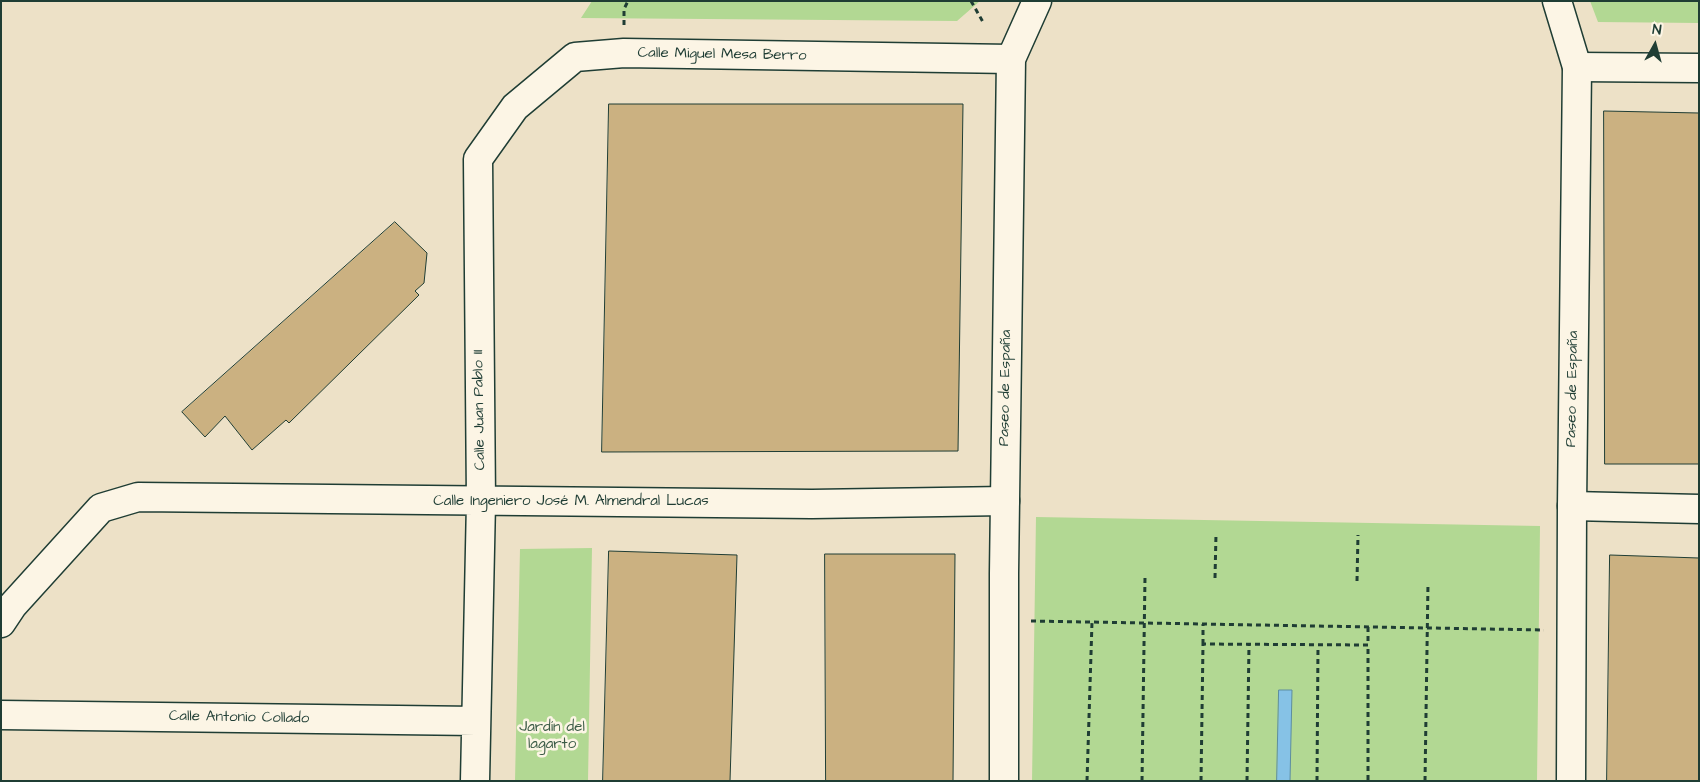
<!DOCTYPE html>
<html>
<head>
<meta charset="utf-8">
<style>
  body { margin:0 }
  #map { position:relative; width:1700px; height:782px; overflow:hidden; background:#ede1c7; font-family:"Architects Daughter",sans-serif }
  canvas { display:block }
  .frame { position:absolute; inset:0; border:2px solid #1f3d34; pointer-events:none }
  .north { position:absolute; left:1630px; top:20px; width:50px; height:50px; -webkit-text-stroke:4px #fcf5e5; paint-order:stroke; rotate:7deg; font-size:14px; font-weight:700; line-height:20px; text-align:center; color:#1f3d34 }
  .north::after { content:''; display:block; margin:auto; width:18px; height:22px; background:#1f3d34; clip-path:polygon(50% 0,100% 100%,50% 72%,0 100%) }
</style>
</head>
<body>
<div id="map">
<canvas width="1700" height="782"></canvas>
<div class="frame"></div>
<div class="north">N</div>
</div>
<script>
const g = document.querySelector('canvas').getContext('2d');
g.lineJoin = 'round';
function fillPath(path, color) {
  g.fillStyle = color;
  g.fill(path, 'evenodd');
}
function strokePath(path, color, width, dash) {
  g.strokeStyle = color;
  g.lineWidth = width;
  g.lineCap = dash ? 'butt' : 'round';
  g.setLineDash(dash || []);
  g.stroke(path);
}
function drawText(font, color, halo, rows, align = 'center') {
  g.font = font + ' "Architects Daughter",sans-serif';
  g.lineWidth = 5;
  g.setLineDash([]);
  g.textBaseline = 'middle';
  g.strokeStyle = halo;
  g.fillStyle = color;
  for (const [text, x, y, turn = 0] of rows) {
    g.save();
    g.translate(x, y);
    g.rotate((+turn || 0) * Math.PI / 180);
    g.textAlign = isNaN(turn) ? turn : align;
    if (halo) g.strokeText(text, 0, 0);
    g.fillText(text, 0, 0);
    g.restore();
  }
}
const green = new Path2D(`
  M592,1H980L957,21L581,18Z
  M1590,1H1699V23L1598,22Z
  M1036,517L1540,526L1537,781H1032Z
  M592,548L588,781H515L520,549Z`);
const water = new Path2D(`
  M1279,690H1292L1290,781H1277Z`);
const building = new Path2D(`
  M609,104H963L958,451L602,452Z
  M1604,111L1699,113V464H1605Z
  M395,222L427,253L424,283L415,291L419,295L289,423L286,420L252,450L225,416L205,437L182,412Z
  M609,551L737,555L730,781H603Z
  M825,554H955L953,781H826Z
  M1610,555L1699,558V781H1607Z`);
const path = new Path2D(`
  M971,1L983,22
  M624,25V9L628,1
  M1215,578L1216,534
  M1357,581L1358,535
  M1031,621L1544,630
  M1368,627V645
  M1203,644V624
  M1087,781L1092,622
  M1142,781L1145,577
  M1201,781L1203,644L1368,645V781
  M1247,781L1249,644
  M1317,781L1318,646
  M1425,781L1428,583`);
const minor = new Path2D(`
  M1577,67L1699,68
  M1572,506L1699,509
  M1,623L13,605L101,508L138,497L812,504L1005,501
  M1,715L476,721
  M475,781L481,502L478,159L515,107L575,57L624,53L1011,59`);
const primary = new Path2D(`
  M1557,1L1577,67L1572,506L1571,781
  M1004,781V573L1011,59L1037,1`);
const streetNames = [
  ["Calle Miguel Mesa Berro",722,55,1],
  ["Paseo de España",1006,388,-89],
  ["Paseo de España",1573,389,-89],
  ["Calle Juan Pablo II",480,410,-91],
  ["Calle Ingeniero José M. Almendral Lucas",571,502],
  ["Calle Antonio Collado",239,718,1]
];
const parkNames = [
  ["Jardín del",552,728],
  ["lagarto",552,745]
];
fillPath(green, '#b2d893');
fillPath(water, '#86c2e6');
strokePath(water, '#5d8d9f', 1);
fillPath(building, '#cbb181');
strokePath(building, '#1f3d34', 1);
strokePath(minor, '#1f3d34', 31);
strokePath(primary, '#1f3d34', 31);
strokePath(path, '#1f3d34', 3, [5, 4]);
strokePath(minor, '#fcf5e5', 28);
strokePath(primary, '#fcf5e5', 28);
drawText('15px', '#1f3d34', '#fcf5e5', streetNames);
drawText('15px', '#3c5c47', '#fcf5e5', parkNames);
</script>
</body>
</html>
